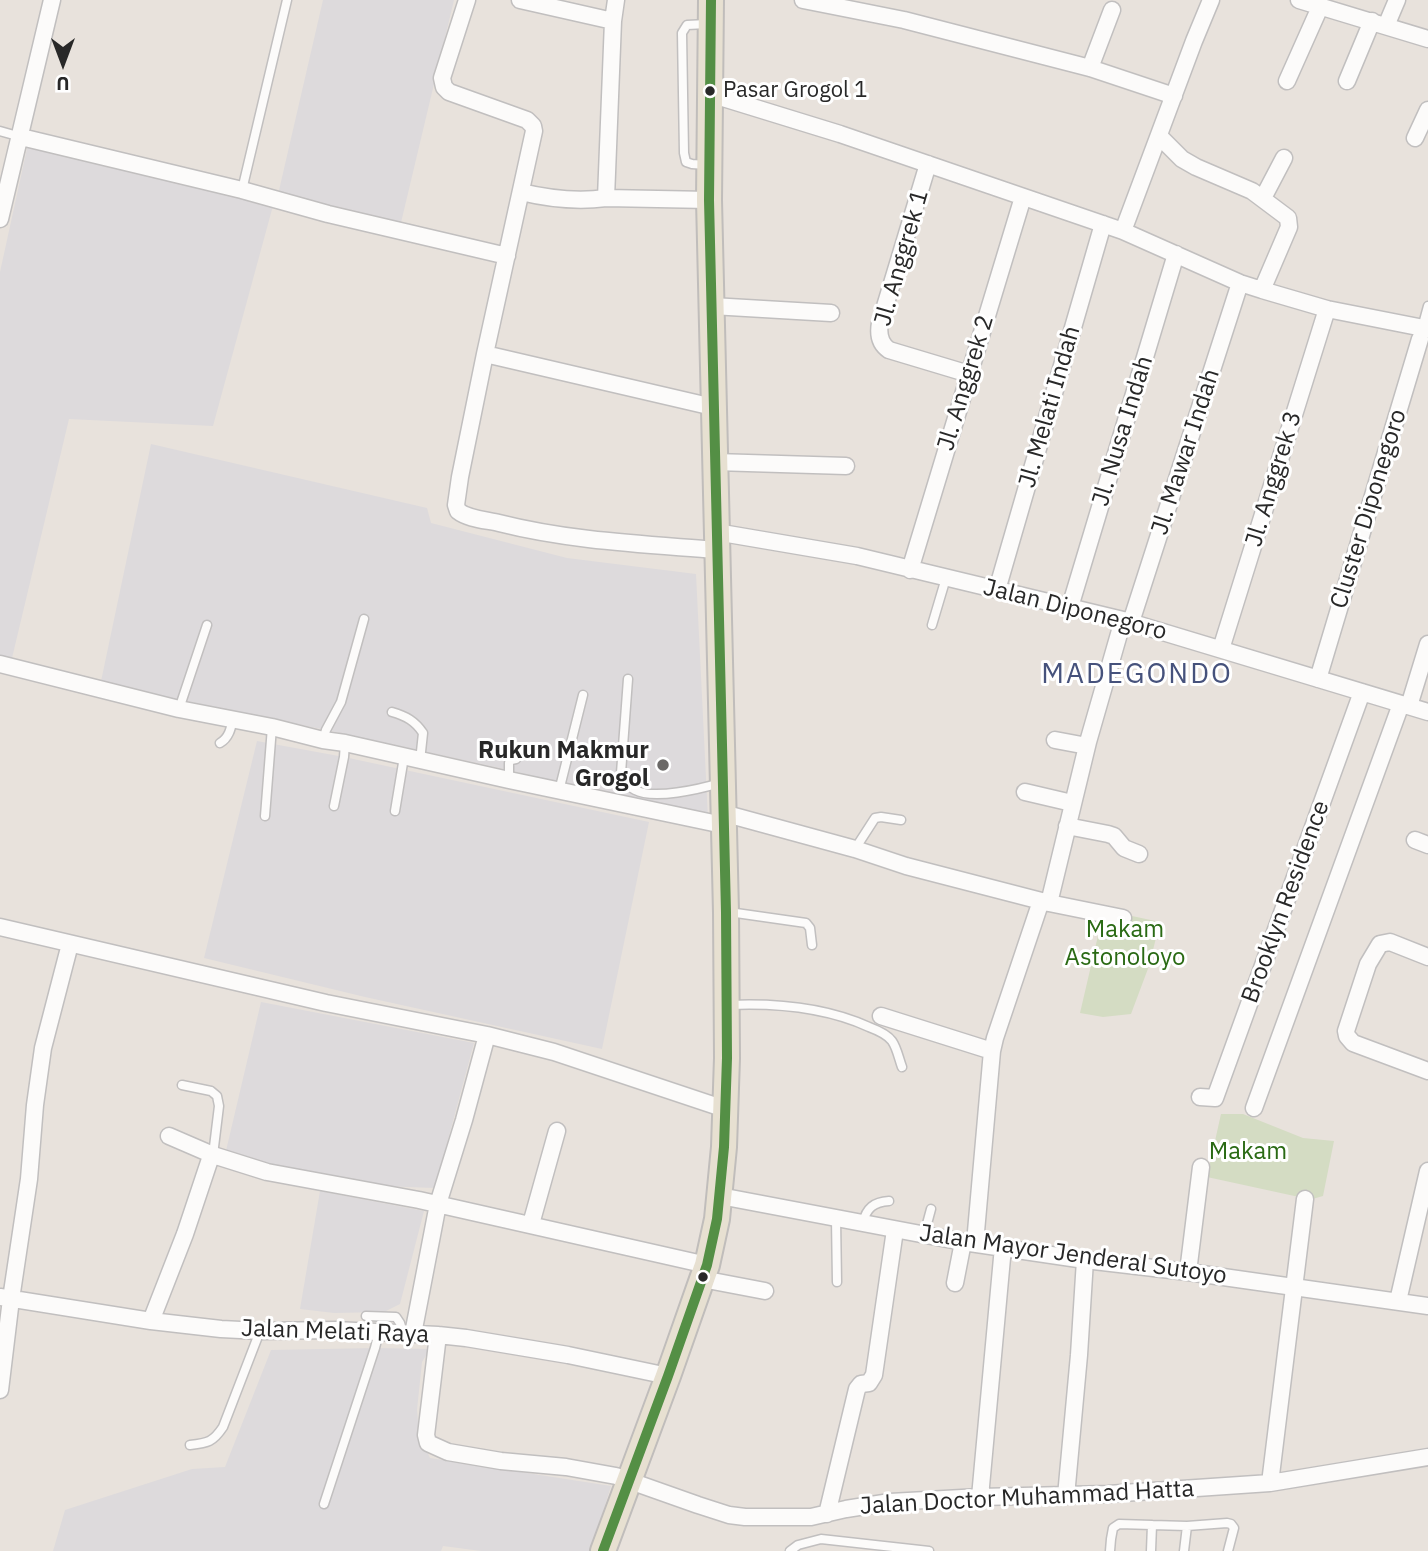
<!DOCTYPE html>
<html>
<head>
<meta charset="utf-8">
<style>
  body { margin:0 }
  #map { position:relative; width:1428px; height:1551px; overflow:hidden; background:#e8e2dc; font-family:"IBM Plex Sans",sans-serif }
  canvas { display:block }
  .north { position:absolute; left:28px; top:28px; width:70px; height:70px; -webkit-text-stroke:5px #fff; paint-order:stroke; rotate:180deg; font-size:19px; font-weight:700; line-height:28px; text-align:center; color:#282828 }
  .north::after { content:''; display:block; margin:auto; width:24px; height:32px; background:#282828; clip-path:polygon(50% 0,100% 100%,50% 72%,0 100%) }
</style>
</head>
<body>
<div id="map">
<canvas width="1428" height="1551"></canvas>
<div class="north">U</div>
</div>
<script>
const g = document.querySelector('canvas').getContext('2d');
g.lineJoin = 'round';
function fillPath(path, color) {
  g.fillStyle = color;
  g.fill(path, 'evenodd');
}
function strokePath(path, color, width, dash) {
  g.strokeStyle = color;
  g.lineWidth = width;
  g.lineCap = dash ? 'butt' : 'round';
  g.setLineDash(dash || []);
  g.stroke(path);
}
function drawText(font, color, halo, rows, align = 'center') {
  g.font = font + ' "IBM Plex Sans",sans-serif';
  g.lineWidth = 6;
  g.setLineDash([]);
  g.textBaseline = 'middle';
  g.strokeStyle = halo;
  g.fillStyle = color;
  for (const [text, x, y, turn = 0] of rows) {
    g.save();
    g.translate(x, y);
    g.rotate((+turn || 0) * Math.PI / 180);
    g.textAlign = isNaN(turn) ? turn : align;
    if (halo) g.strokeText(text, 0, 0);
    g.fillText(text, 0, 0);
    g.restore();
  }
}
const industrial = new Path2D(`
  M323,0H454L399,231L277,199Z
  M28,144L274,202L213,426L69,419L12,658L0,655V272Z
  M151,444L427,508L431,523L567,558L696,574L708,819L509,770L326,730L181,700L100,686Z
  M257,741L344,757L649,822L602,1049L365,997L204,958Z
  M261,1002L474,1043L435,1188L379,1186L311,1171L268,1166L225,1155Z
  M320,1191L424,1211L400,1304L384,1312L334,1313L300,1309Z
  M375,1348L430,1349L422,1362L417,1410L419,1434L430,1458L611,1486L591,1551H481L443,1546L441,1551H53L65,1510L192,1469L225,1467L271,1350Z`);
const cemetery = new Path2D(`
  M1104,910L1160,922L1149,966L1131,1014L1103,1017L1080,1013Z
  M1221,1114H1243L1303,1138L1334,1141L1323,1196L1309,1200L1299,1197L1207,1177Z`);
const service = new Path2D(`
  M0,131L21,137
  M706,165L692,164L686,162L684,153L682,33L687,25L707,24
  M242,190L287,0
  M1422,328L1428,306
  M932,625L946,578
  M628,679L621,773C625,780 628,787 635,790C654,800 700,789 720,783
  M179,709L207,625
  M392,712C406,716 415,721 423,733L420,761
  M323,740L326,730L341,702L364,619
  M220,743C229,738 231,728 233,719
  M509,780V763L511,760L516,759
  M559,791L583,695
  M334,806L344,757L345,743
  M395,811L404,757
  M265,816L272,727
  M855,849L875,818L881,817L901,820
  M729,912L806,923L810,928L812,945
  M729,1005C776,1003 825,1007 869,1027C877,1030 887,1034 892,1041C897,1048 899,1059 902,1067
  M182,1085L211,1091L217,1096L219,1106L213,1155
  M836,1219L837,1282
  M863,1223C866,1208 874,1202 889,1201
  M924,1235L931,1209
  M366,1316L396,1317L400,1323L403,1333
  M190,1445C208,1443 213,1442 223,1427L260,1331
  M324,1504L375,1348L379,1332
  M790,1551L798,1545L821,1539L929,1551
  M1110,1551L1111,1539L1113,1528L1119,1524L1152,1525
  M1151,1551L1152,1525L1187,1526
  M1184,1551L1187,1526L1227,1523L1231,1524L1234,1528L1228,1551`);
const minor = new Path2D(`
  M467,0L442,78L444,87L449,92L527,120L533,126L534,131L485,354L460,477L456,505L458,511C468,519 486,520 499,523C570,541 643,544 716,550
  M520,0L613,21
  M616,0L613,21L606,198L709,200
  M803,0L904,20L1090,68L1174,96
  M1299,0L1428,39
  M1386,26L1397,0
  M1090,68L1112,10
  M1287,81L1320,7
  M1347,81L1372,21
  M710,94L840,134L1123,231L1240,283L1262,290L1327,309L1428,329
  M1159,136L1182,159L1196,167L1252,191L1288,218L1289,227L1262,290
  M21,137L242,190L328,214L507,256
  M1415,138L1428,110
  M928,164L880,323C878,334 880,344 889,350L969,374
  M521,192C550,199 576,202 606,198
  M1263,198L1284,158
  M0,219L52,0
  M1123,231L1194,41L1211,0
  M712,306L831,313
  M485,354L713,407
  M715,462L846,466
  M716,532L857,556L1123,620L1428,712
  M910,570L1023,197
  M997,590L1103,224
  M1070,607L1176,254
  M1131,622L1240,283
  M1221,649L1327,309
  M0,664L179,709L272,727L323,740L345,743L509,780L723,825
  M1318,679L1420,339
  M1409,706L1428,644
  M1055,740L1087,746
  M1025,792L1072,803
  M723,813L855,849L906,866L1049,903L1123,918
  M1067,826L1108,834L1114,836L1124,848L1139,854
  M1415,840L1428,845
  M1049,903L1088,742L1123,620
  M0,927L326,1003L487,1035L554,1052L725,1109
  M1428,957L1390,942L1380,944L1368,964L1346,1031L1347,1036L1353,1043L1428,1071
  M881,1016L992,1051
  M1200,1097L1215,1098L1362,692
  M1254,1108L1401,704
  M169,1136L213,1155L267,1172L419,1200L707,1265
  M720,1196L963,1242L1085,1260L1188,1272L1428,1306
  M531,1224L557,1131
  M975,1243L992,1051L995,1038L1041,901
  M1188,1272L1201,1167
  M702,1279L765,1291
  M955,1283L963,1242
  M0,1297L151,1321L221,1329L260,1331L335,1330L438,1335L466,1338L568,1355L668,1376
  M1398,1301L1428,1171
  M151,1321L185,1234L209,1162L213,1155
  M413,1334L438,1204L464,1120L487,1035
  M438,1335L426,1435L428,1443L448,1452L501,1461L566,1467L616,1476L698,1505L729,1515L745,1517H811L846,1509L890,1502L980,1497L1108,1494L1270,1483L1428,1457
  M0,1390L11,1299L29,1179L35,1105L43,1048L70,944
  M1270,1483L1305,1199
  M1066,1496L1079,1355L1085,1260
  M980,1497L1003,1247
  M827,1514L857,1389L861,1384L869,1383L874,1375L895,1230`);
const primary = new Path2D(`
  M603,1551L668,1376L707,1265L717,1219L724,1147L727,1058L726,912L709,200L711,0`);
const bus1 = new Path2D(`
  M603,1551L668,1376L707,1265L717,1219L724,1147L727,1058L726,912L709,200L711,0`);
const markers = [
  [710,91,6,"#282828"],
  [663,765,7,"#6b6967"],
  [703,1277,6,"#282828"]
];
const busNames = [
  ["Pasar Grogol 1",723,91]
];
const streetNames = [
  ["Jl. Anggrek 1",902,258,-74],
  ["Jl. Anggrek 2",966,383,-73],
  ["Jl. Melati Indah",1050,407,-74],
  ["Jl. Nusa Indah",1123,431,-73],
  ["Jl. Mawar Indah",1186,452,-72],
  ["Jl. Anggrek 3",1274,479,-73],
  ["Cluster Diponegoro",1369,509,-73],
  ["Jalan Diponegoro",1075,610,14],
  ["Brooklyn Residence",1286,902,-70],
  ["Jalan Mayor Jenderal Sutoyo",1073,1255,8],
  ["Jalan Melati Raya",335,1332,2],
  ["Jalan Doctor Muhammad Hatta",1027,1498,-3]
];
const poiNames = [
  ["Rukun Makmur",649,751],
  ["Grogol",649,779]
];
const parkNames = [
  ["Makam",1125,930],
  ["Astonoloyo",1125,958],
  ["Makam",1248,1152]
];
const quarterNames = [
  ["MADEGONDO",1137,675]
];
fillPath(industrial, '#dddadc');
fillPath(cemetery, '#d4dcc3');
strokePath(service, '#c1bfbf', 11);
strokePath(minor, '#c1bfbf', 19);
strokePath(primary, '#c0bdbb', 28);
strokePath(service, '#fcfbfa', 8);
strokePath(minor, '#fcfbfa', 16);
strokePath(primary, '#e7e0d1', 24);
strokePath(bus1, '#548f45', 10);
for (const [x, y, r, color] of markers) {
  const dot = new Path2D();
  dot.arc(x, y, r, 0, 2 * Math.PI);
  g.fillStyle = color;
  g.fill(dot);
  strokePath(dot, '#fff', 2.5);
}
drawText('22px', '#282828', '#fff', busNames, 'left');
drawText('24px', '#282828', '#fff', streetNames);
drawText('bold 24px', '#282828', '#fff', poiNames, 'right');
drawText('24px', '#2a6a14', '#fff', parkNames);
g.letterSpacing = '2px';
drawText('28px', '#46527c', '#fff', quarterNames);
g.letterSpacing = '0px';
</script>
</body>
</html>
